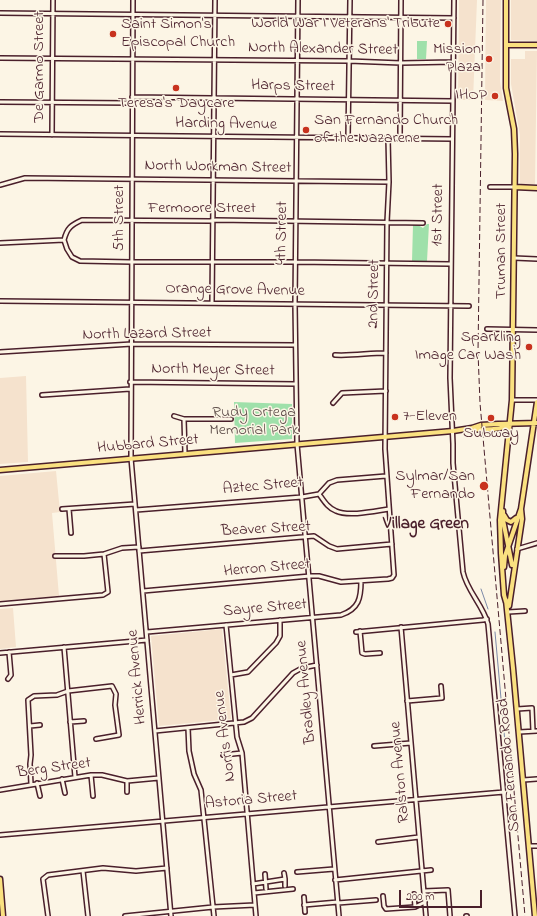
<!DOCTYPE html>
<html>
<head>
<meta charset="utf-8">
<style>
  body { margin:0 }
  #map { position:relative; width:537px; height:916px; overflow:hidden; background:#fcf5e5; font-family:"Indie Flower",sans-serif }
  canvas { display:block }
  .scale { position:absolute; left:399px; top:890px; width:83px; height:18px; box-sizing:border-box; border:2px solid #4a1f2b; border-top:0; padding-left:5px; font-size:12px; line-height:14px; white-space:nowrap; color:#4a1f2b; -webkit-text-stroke:3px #fcf5e5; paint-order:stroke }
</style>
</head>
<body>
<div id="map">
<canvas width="537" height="916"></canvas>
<div class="scale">200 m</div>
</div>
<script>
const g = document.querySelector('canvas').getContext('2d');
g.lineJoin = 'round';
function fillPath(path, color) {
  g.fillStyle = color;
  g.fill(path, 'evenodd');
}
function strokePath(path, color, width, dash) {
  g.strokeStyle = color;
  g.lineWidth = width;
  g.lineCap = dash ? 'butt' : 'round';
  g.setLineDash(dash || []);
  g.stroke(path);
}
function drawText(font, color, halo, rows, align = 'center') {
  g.font = font + ' "Indie Flower",sans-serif';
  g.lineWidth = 3;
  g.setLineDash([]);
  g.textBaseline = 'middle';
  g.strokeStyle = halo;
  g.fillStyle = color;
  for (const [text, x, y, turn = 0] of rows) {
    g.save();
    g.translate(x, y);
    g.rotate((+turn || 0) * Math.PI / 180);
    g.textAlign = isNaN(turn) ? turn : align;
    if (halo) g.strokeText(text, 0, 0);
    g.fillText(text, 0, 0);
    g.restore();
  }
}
const built = new Path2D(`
  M459,0H477L473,100H458Z
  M486,0H501L500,81L503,101L485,100Z
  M511,0H537V41L511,40Z
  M525,51H537L535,184H521L520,183V135L511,84V59H525Z
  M26,376L28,462L0,464V378Z
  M56,471L60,512L52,513L59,596L0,601V476Z
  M13,608L16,647L0,649V609Z
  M222,629L231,719L159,726L151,636Z`);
const green = new Path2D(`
  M417,41H427L426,59H417Z
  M427,224H429L427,261H412L413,225H418L423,228Z
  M234,402L292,404V439L235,443Z`);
const stream = new Path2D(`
  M481,589L488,609
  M495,632L509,787`);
const minor = new Path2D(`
  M133,0L131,458L171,916
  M298,0L295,304L297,444L339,916
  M454,0L450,378L453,444V463L463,572C467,591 483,605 488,624L515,916
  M0,13L454,18
  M0,58L349,61L401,63L453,62
  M132,97L453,101
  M0,102L132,103
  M0,134L452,139
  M52,135L53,0
  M348,138L350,0
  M400,138L401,0
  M0,185L25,178L389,182
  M490,187H514
  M64,240C67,228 71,225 82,220L210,221L216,220L423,223
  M0,243L64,240L67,249L72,257L80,261L131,262H295L450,264
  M514,258L537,259
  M0,301L469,306
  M212,303L215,0
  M487,329L537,330
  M0,352L132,344L295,345
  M335,355C352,356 369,353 386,353
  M130,382L296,384
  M42,395L130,389
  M512,400H537
  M333,403L342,393L386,391
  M174,416L184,419H231
  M184,419L185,453
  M319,494C324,501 328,508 336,511C349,517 375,511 389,509
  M62,509L135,504
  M69,509L71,533
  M136,510L302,497L319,494L329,483L337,480L386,476
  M517,549L537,543
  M139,551L314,536L329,546L337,549L392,544
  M55,556H84L104,554L122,548L139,547
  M143,591L310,576H319L341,582L388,579L392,578L394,575L385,449L387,222L389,182L388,138
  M0,604L103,595L108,592L104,554
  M508,612L525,611
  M226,625L237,737L242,753L256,916
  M401,627L426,916
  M360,631L362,653L365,654L380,653
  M147,632L341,615C359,609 361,598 361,581
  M356,632L483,620L487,619
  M64,647L75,777
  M0,653L147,640
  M231,675L248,672L276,643L280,636V620
  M8,679L11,675L9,652
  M407,701L442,698L441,686
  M517,709L532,708L533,731
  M70,722L84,721
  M30,726L40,725
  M188,728L189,751L194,774L201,790L214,916
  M155,731L244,722L252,718L293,673L302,668L317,665
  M519,732L537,731
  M374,746L411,743
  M223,755L242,753
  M91,775L93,796
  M62,779L65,793
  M523,780L537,779
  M37,783L40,796
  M31,784L30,764L31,755L28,700L34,696L57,695L68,691L112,686L116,694L115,705L119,735L96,739
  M0,790L91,775H102L127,781L159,778
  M127,792V781
  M0,835L504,792
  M378,842L419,837
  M529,846H537
  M83,871L88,916
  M297,872L334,869
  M284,873L285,879
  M265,874L266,889
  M335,880L431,870
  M253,884L285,879V886
  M424,891L448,890L450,916
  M254,893L293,889
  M414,894L415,907
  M383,896L384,906L386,909L415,907L425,902
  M304,897L305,912
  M338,903L376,900
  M304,905L338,902
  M48,916L43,879L48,875L103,868L136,871L167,868
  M125,916L213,907L255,905
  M466,916H467`);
const major = new Path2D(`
  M506,45H537
  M514,187L537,188
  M473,429C485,430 499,430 510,425
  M0,470L453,431L472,428L481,425L498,424L537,423
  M503,511V520L512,565
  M504,515L507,520L511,522L516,518
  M504,567L505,556L521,509
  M506,600L513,668L535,916
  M506,602L504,595L501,553L500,520L512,400L515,154L514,129L506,88V0
  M509,606L522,519L521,509L537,402
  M0,879L3,916`);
const rail = new Path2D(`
  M483,0L478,352L480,403L525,916`);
const markers = [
  [448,24,4,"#c8321e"],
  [113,34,4,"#c8321e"],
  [489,59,4,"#c8321e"],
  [176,88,4,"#c8321e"],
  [495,96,4,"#c8321e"],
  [306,130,4,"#c8321e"],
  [529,347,4,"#c8321e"],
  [395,417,4,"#c8321e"],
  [491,418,4,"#c8321e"],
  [484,486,5,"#c8321e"]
];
const poiNames = [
  ["World War I Veterans' Tribute",440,24],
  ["Saint Simon's",121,25,"left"],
  ["Episcopal Church",121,43,"left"],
  ["Mission",481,50],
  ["Plaza",481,68],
  ["IHOP",487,96],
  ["Teresa's Daycare",176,104,"center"],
  ["San Fernando Church",314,121,"left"],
  ["of the Nazarene",314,139,"left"],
  ["Sparkling",521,338],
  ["Image Car Wash",521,356],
  ["7-Eleven",403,417,"left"],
  ["Subway",491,434,"center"],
  ["Sylmar/San",475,477],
  ["Fernando",475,495]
];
const streetNames = [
  ["North Alexander Street",323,50,1],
  ["De Garmo Street",40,67,-90],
  ["Harps Street",293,87,1],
  ["Harding Avenue",226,125,1],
  ["North Workman Street",218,168,1],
  ["Fermoore Street",202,209],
  ["1st Street",439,215,-89],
  ["5th Street",120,218,-90],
  ["4th Street",283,233,-89],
  ["Truman Street",502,251,-90],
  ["Orange Grove Avenue",235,291,1],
  ["2nd Street",375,294,-89],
  ["North Lazard Street",147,335,-1],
  ["North Meyer Street",213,371,1],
  ["Hubbard Street",148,445,-5],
  ["Aztec Street",263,487,-5],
  ["Beaver Street",266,530,-3],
  ["Herron Street",267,569,-5],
  ["Sayre Street",265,609,-5],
  ["Herrick Avenue",138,677,-95],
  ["Bradley Avenue",307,692,-95],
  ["Norris Avenue",226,736,-97],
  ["San Fernando Road",510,765,-95],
  ["Berg Street",54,769,-8],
  ["Ralston Avenue",401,772,-95],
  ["Astoria Street",251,801,-5]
];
const parkNames = [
  ["Rudy Ortega",254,413],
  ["Memorial Park",254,431]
];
const neighbourhoodNames = [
  ["Village Green",426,525]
];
fillPath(built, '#f5e2cd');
fillPath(green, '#9fe0aa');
strokePath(stream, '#7c89a7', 1);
strokePath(minor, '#4a1f2b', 6);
strokePath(major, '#4a1f2b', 7);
strokePath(minor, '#fcf5e5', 3);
strokePath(major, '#fae180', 4);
strokePath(rail, '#4a1f2b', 1, [6, 3]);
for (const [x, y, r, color] of markers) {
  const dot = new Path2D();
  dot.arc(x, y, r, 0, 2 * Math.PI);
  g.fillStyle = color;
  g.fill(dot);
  strokePath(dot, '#fcf5e5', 1.5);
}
drawText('16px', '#4a1f2b', '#fcf5e5', poiNames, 'right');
drawText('16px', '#4a1f2b', '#fcf5e5', streetNames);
drawText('16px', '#5f4f4b', '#fcf5e5', parkNames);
drawText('bold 17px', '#4a1f2b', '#fcf5e5', neighbourhoodNames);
</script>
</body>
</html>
